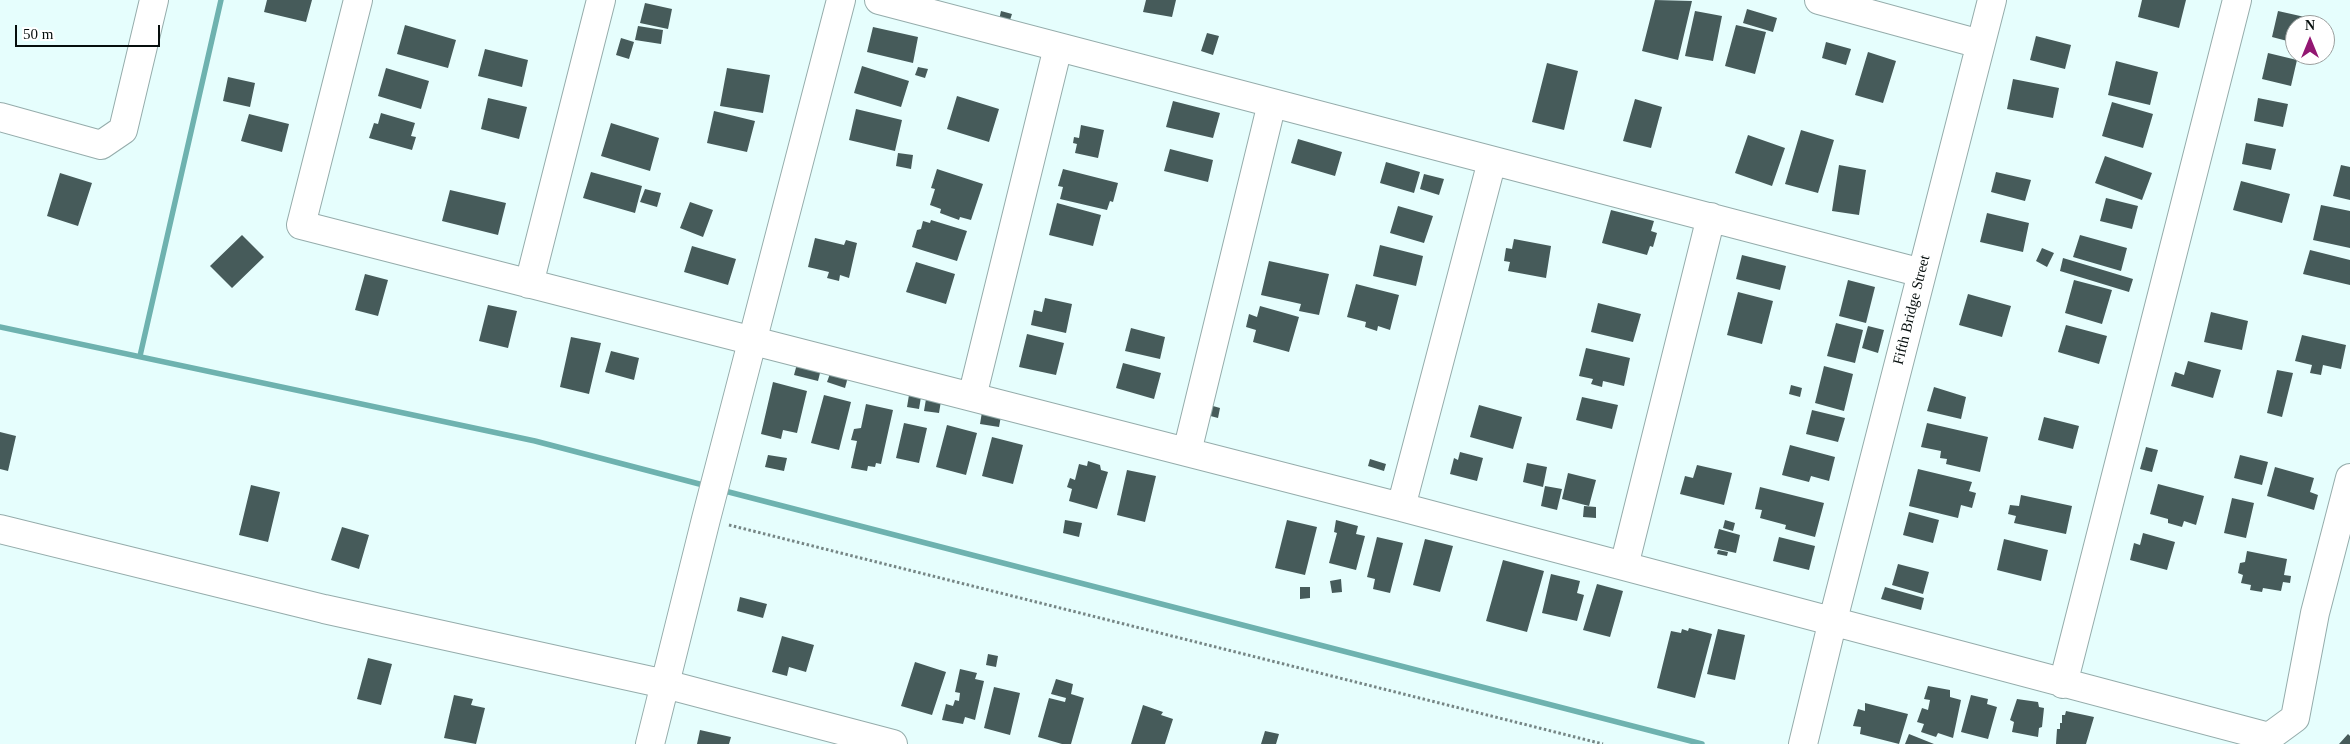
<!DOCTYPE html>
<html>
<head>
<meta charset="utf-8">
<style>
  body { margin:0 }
  #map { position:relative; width:2350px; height:744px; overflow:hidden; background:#e6fefd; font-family:Georgia,serif }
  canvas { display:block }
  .north { position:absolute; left:2285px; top:15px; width:50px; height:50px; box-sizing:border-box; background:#fff; border:1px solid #9b9f9e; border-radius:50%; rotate:0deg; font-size:14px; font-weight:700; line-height:20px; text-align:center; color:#060e0d }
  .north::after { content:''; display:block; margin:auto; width:18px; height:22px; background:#931772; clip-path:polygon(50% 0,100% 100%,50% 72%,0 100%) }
  .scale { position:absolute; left:15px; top:25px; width:145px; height:22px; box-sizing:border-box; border:2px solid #060e0d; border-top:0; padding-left:6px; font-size:15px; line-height:18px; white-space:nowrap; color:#060e0d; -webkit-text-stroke:4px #fff; paint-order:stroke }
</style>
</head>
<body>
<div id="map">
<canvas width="2350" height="744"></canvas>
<div class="north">N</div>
<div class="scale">50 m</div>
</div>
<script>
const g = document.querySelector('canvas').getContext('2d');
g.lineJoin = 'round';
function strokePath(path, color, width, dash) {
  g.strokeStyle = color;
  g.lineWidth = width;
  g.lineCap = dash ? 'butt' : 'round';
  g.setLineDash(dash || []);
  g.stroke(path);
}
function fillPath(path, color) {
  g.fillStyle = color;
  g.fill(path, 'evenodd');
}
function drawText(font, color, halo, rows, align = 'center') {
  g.font = font + ' Georgia,serif';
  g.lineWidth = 5;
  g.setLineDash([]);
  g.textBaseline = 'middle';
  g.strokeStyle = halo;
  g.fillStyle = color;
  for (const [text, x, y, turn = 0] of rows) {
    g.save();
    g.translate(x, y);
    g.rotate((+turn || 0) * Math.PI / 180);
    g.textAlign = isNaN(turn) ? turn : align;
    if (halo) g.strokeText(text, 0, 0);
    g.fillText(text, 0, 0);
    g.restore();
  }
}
const stream = new Path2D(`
  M0,327L535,441L707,486
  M140,356L221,0
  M721,490L1702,744`);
const building = new Path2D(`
  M267,0H312L306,22L264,12Z
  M1146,0H1176L1172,17L1143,12Z
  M1655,0L1692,1L1678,60L1642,51Z
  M2142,0H2186L2179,28L2138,17Z
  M645,3L672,9L668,29L640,23Z
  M1747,9L1777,18L1773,32L1743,23Z
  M1001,11L1012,14L1009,23L999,20Z
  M1695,11L1722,16L1713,61L1685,56Z
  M2278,11L2327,22L2326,25H2295V43L2272,37Z
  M405,25L456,40L448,68L397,54Z
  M1736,25L1766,32L1755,74L1725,66Z
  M638,26L663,30L661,44L635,40Z
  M873,27L918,37L913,63L867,52Z
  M1207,33L1219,36L1213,55L1201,51Z
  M2036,36L2071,45L2065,69L2030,60Z
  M621,38L634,42L629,59L616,55Z
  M1826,42L1851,49L1846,65L1822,58Z
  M485,49L528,60L522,87L478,76Z
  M1868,52L1896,61L1883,103L1855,95Z
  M2268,53L2297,60L2291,86L2262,79Z
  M2116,61L2158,72L2150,105L2108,95Z
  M1547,63L1578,71L1564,130L1532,122Z
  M862,66L909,81L901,107L854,93Z
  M918,67L928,69L925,78L915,75Z
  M386,68L429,81L421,109L378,96Z
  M727,68L770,75L763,113L720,106Z
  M228,77L255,83L250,107L223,101Z
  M2013,79L2059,88L2053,118L2007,109Z
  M957,96L999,109L989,142L947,129Z
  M488,98L527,107L519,139L481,129Z
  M2258,98L2288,104L2283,127L2254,121Z
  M1635,99L1662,107L1651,148L1623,141Z
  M1173,101L1220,113L1213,138L1166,127Z
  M2112,102L2153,114L2143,148L2102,136Z
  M856,109L902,120L895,151L849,140Z
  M714,111L755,121L747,152L707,143Z
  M381,113L415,123L411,136L416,137L412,150L369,138L374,123L378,124Z
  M249,114L289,124L282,152L241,141Z
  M611,123L659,138L650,171L601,156Z
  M1081,125L1104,130L1098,158L1075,153L1077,144L1073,143L1074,137L1079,138Z
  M1801,130L1834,140L1818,193L1785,184Z
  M1748,135L1785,148L1772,186L1735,173Z
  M1298,139L1342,152L1335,176L1291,163Z
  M2246,143L2276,149L2271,170L2242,164Z
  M1170,149L1213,160L1208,182L1164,171Z
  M898,153L913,155L911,169L896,166Z
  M2105,156L2152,173L2142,200L2095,183Z
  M1386,162L1420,172L1414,193L1380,183Z
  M1839,165L1866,170L1859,215L1832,211Z
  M2341,165L2350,167V200L2333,196Z
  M937,169L983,184L971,220L960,217L959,220L940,213L941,209L930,205L935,189L931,188Z
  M1063,169L1118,183L1113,202L1110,201L1107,210L1060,199L1063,187L1058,186Z
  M591,172L642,186L635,213L583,198Z
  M1996,172L2031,180L2025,201L1991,192Z
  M60,173L92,183L78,226L47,216Z
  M1424,174L1444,179L1439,195L1420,189Z
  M2241,181L2290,194L2282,223L2233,210Z
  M645,189L661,193L657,207L640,202Z
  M450,190L506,203L498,235L442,221Z
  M2106,198L2138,206L2132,229L2100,221Z
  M690,202L713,210L703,237L680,228Z
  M1057,203L1101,215L1093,246L1049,235Z
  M2321,205L2350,211V248L2313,240Z
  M1398,206L1433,216L1424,243L1390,233Z
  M1611,210L1654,221L1651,231L1657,233L1653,247L1650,246L1647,255L1602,243Z
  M1987,213L2029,223L2023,252L1980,242Z
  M931,220L967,231L957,261L912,247L917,230L921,229L923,221L930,223Z
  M242,235L264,257L232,288L210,266Z
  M2080,235L2127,248L2121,271L2073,257Z
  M815,238L844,245L846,240L857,243L849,278L840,275L839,281L827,278L829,272L808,267Z
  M1514,239L1551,246L1546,278L1508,271L1510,262L1504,261L1506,248L1512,249Z
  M1380,245L1423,256L1416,286L1373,276Z
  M692,246L736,259L728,285L684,272Z
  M2042,248L2054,253L2047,267L2036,261Z
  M2310,250L2350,260V285L2303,274Z
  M1742,255L1786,266L1780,290L1736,279Z
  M2063,258L2133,279L2129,292L2060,271Z
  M1269,261L1329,274L1319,315L1299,311L1301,304L1261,295Z
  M916,262L955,274L946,304L906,292Z
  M365,274L388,280L378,316L355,310Z
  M1848,280L1875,287L1866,323L1839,316Z
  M2074,280L2112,290L2102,324L2065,313Z
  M1356,284L1399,295L1390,330L1378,326L1377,331L1365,327L1366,322L1347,317Z
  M1738,292L1773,301L1762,344L1727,335Z
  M1968,294L2011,306L2002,337L1959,325Z
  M1045,298L1072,304L1066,333L1031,325L1034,310L1042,312Z
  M1598,303L1641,314L1633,342L1591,332Z
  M488,305L517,311L508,348L479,341Z
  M1260,306L1299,317L1289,352L1253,342L1256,330L1246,327L1249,314L1257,317Z
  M2211,312L2248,321L2242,350L2204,342Z
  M1836,323L1863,330L1855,363L1827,356Z
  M2066,325L2107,336L2099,364L2058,352Z
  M1868,326L1884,330L1878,353L1862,348Z
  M1131,328L1165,337L1160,359L1125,351Z
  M1027,334L1064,343L1056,375L1019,367Z
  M2302,335L2346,345L2341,369L2323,365L2321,375L2310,373L2312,365L2295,361Z
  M571,337L601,343L589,394L560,387Z
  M1586,348L1630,358L1624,386L1603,381L1602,387L1591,384L1593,379L1579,376Z
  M611,351L639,358L634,380L605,372Z
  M2188,361L2221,370L2213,398L2171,386L2175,372L2184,375Z
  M1123,363L1161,373L1154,399L1116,388Z
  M797,364L821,369L818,381L794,375Z
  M1824,366L1853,374L1844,411L1815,403Z
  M2277,370L2293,373L2282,417L2267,413Z
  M831,371L848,377L845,388L827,382Z
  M773,382L807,391L797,433L783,430L781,439L761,434Z
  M1791,385L1802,388L1800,397L1789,394Z
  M1934,387L1966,397L1961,419L1927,411Z
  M824,395L851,402L839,450L811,443Z
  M909,395L921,397L919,409L907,407Z
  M1582,397L1618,405L1612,429L1576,420Z
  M926,399L941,401L939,413L924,411Z
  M866,404L893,410L881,464L876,463L875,467L868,466L867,471L851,468L857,441L851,440L854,429L861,428Z
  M1206,404L1220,408L1218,418L1203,414Z
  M1479,405L1522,417L1513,449L1470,437Z
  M1812,410L1845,418L1838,442L1806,434Z
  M982,412L1001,416L999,427L980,424Z
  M2044,417L2079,426L2073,449L2038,440Z
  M904,423L927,428L919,463L896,458Z
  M1927,423L1988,437L1980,472L1946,464L1947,459L1940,458L1941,451L1921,447Z
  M947,425L977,433L966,475L936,467Z
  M0,432L16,436L8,471L0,469Z
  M992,437L1023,445L1013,484L982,476Z
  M1790,445L1835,457L1829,481L1811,476L1809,482L1782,475Z
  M2146,447L2158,450L2152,472L2140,469Z
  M1460,452L1483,458L1477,481L1450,474L1454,458L1458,460Z
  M768,455L787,458L784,471L765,467Z
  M2240,455L2268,462L2262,485L2234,478Z
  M1370,459L1386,464L1384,471L1368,466Z
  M1088,461L1100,465L1101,470L1108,472L1097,509L1069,501L1072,489L1067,487L1070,478L1075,480L1079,464L1087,466Z
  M1527,463L1547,467L1543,487L1523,482Z
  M1697,465L1732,473L1724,505L1680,494L1685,476L1693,478Z
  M2275,467L2314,478L2310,492L2318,495L2314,510L2267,496Z
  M1918,469L1972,482L1969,491L1976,493L1972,508L1961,505L1958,518L1909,506Z
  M1127,470L1156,476L1145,522L1117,515Z
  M1568,473L1596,480L1589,506L1562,499Z
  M2158,484L2204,496L2196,525L2184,521L2182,527L2168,523V519L2150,514Z
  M251,485L280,492L268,542L239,535Z
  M1545,486L1562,489L1557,510L1541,506Z
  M1760,487L1824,503L1815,537L1785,529L1786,525L1760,518L1762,510L1755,509Z
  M2021,495L2072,506L2066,534L2014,523L2016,516L2008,514L2010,505L2019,506Z
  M2232,498L2254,503L2246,538L2224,533Z
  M1584,506L1596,507V518L1583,517Z
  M1909,512L1939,520L1933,543L1903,535Z
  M1065,520L1082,523L1079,537L1063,533Z
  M1287,520L1317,527L1305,575L1275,568Z
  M1336,520L1358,526L1356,534L1365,536L1356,570L1329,563L1337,533L1334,532Z
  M1725,520L1735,523L1733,531L1723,528Z
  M342,527L369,535L359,569L331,560Z
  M1719,529L1740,535L1736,553L1714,548Z
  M2143,533L2175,542L2167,570L2130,560L2134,543L2140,545Z
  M1377,537L1403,543L1390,593L1373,589L1375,579L1367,577Z
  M1779,537L1815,546L1809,570L1773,561Z
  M1425,539L1453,546L1440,592L1413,585Z
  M2004,539L2048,550L2041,581L1997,570Z
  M1718,550L1728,552L1727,556L1717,554Z
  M2247,551L2287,559L2284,575L2291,576L2290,583L2283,582L2281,591L2263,588L2262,592L2250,590L2251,585L2241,583L2243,575L2238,573L2240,563L2245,562Z
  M1503,560L1544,571L1527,632L1486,621Z
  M1898,564L1929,572L1923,594L1892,585Z
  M1551,574L1580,581L1577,593L1584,595L1577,621L1542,613Z
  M1341,579L1342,592L1332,593L1330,581Z
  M1597,584L1623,591L1610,637L1583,630Z
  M1300,587H1310V598L1300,599Z
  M1885,587L1924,598L1921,610L1881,599Z
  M740,597L767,604L763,618L737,611Z
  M1689,628L1712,634L1695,698L1657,688L1671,631L1681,633L1682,629L1688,631Z
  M1718,629L1745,635L1735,680L1707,674Z
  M782,636L814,645L806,672L789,667L787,676L772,672Z
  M988,654L998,656L996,667L986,665Z
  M368,658L392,664L381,705L357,699Z
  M915,662L946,672L932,715L901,706Z
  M960,669L977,673L975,679L984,681L975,720L965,717L963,724L942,720L946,704L953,706L955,700L959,701L960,693L955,692Z
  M1056,679L1073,684L1071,694L1084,698L1071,744H1062L1038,737L1049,698L1065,702L1066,698L1051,694Z
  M1928,686L1950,690V697L1961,700L1953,738L1938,733L1936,737L1921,732L1924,724L1917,722L1922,708L1928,710L1930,700L1924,699Z
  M994,687L1020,693L1010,735L984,728Z
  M454,695L473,699L471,705L485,708L476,744L444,738Z
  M1971,695L1988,699L1987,704L1997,707L1988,739L1961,732Z
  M2017,699L2038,702L2039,707L2044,708L2042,727L2039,728L2038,737L2012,732L2014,722L2010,720Z
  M1865,703L1908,714L1899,744L1860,734L1861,727L1853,726L1858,709L1865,711Z
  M1143,705L1163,712L1161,715L1173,719L1165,744H1131Z
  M2066,711L2094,717L2086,744H2056L2057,729H2060V723H2062V715H2065Z
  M700,730L731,737L729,744H697Z
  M1265,731L1279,734L1276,744H1261Z
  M1909,734L1934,744H1905Z
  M2348,734L2350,736V744H2339Z`);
const path = new Path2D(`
  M729,525L1603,744`);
const minor = new Path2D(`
  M358,0L301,225L1401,507L2269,737L2295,718L2315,613L2350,478
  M879,0L1922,273
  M1819,0L1980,44
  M0,117L101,145L123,130L154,0
  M529,284L601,0
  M972,397L1058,47
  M1187,452L1272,103
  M1401,507L1492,161
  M0,529L324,609L665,684L893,744
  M1624,566L1711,217
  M2063,684L2237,0
  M650,744L706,519L841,0
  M1803,744L1833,620L1992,0`);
const streetNames = [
  ["Fifth Bridge Street",1912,310,-76]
];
strokePath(stream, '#6eb2af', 5.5);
fillPath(building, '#465b5a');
strokePath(minor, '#95acab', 30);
strokePath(path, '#768685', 3, [2.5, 2.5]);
strokePath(minor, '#fff', 28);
drawText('15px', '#060e0d', '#fff', streetNames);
</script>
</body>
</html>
